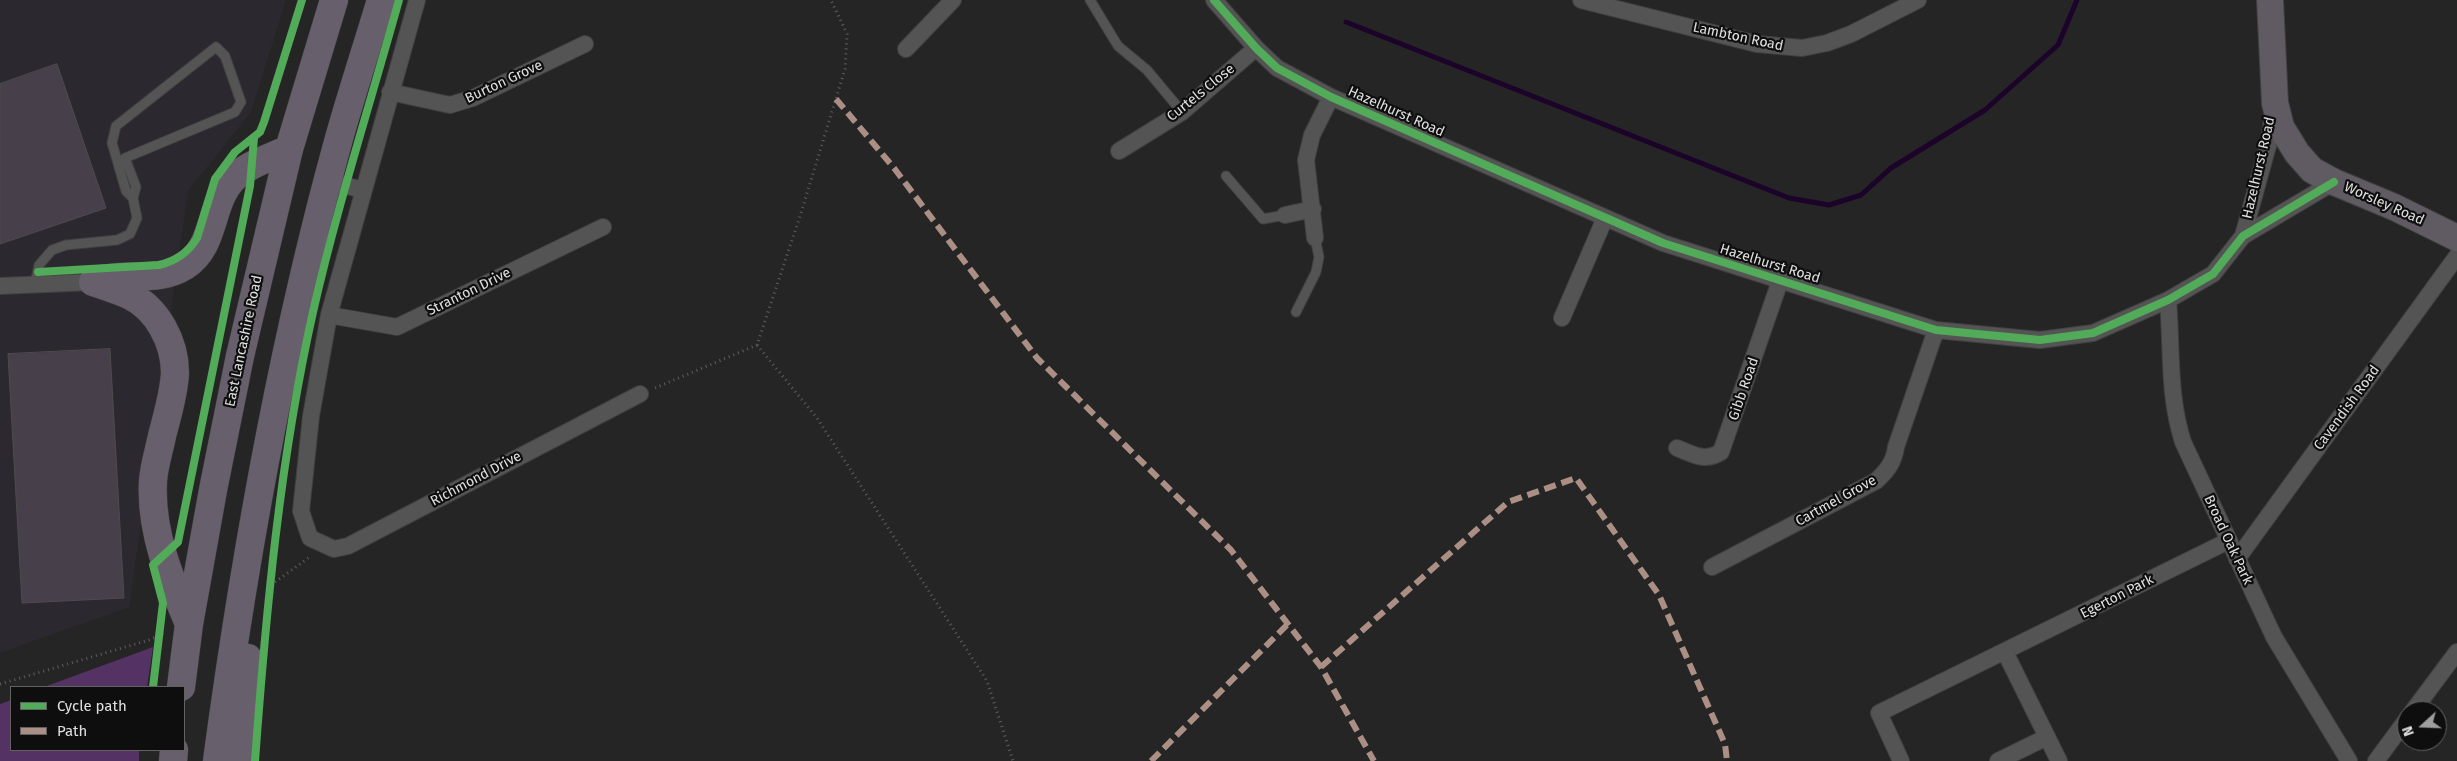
<!DOCTYPE html>
<html>
<head>
<meta charset="utf-8">
<style>
  body { margin:0 }
  #map { position:relative; width:2457px; height:761px; overflow:hidden; background:#252525; font-family:"Fira Sans",sans-serif }
  canvas { display:block }
  .legend { position:absolute; left:10px; top:686px; width:175px; height:65px; box-sizing:border-box; background:#0e0e0f; border:1px solid #626263; margin:0; padding:6px 9px; list-style:none; font-size:15px; color:#e0dfe0 }
  .legend li { display:flex; align-items:center; gap:10px; height:25px }
  .legend b { width:25px; border:1px solid #626263 }
  .north { position:absolute; left:2397px; top:701px; width:50px; height:50px; box-sizing:border-box; background:#0e0e0f; border:1px solid #626263; border-radius:50%; rotate:250deg; font-size:14px; font-weight:700; line-height:20px; text-align:center; color:#e0dfe0 }
  .north::after { content:''; display:block; margin:auto; width:18px; height:22px; background:#9f9e9f; clip-path:polygon(50% 0,100% 100%,50% 72%,0 100%) }
</style>
</head>
<body>
<div id="map">
<canvas width="2457" height="761"></canvas>
<ul class="legend">
<li><b style="height:6px;background:#51ab58"></b>Cycle path</li>
<li><b style="height:6px;background:#ac8f84"></b>Path</li>
</ul>
<div class="north">N</div>
</div>
<script>
const g = document.querySelector('canvas').getContext('2d');
g.lineJoin = 'round';
function fillPath(path, color) {
  g.fillStyle = color;
  g.fill(path, 'evenodd');
}
function strokePath(path, color, width, dash) {
  g.strokeStyle = color;
  g.lineWidth = width;
  g.lineCap = dash ? 'butt' : 'round';
  g.setLineDash(dash || []);
  g.stroke(path);
}
function drawText(font, color, halo, rows, align = 'center') {
  g.font = font + ' "Fira Sans",sans-serif';
  g.lineWidth = 4.5;
  g.setLineDash([]);
  g.textBaseline = 'middle';
  g.strokeStyle = halo;
  g.fillStyle = color;
  for (const [text, x, y, turn = 0] of rows) {
    g.save();
    g.translate(x, y);
    g.rotate((+turn || 0) * Math.PI / 180);
    g.textAlign = isNaN(turn) ? turn : align;
    if (halo) g.strokeText(text, 0, 0);
    g.fillText(text, 0, 0);
    g.restore();
  }
}
const built = new Path2D(`
  M0,0H286L251,112L188,191L129,607L0,653Z`);
const green = new Path2D(`
  M153,647L147,687H44Z
  M11,700V750H139V761H0V704Z`);
const stream = new Path2D(`
  M1346,22L1789,198L1829,205L1861,195L1891,168L1985,110L2058,45L2077,0`);
const building = new Path2D(`
  M57,64L106,208L0,244V84Z
  M110,349L124,598L22,603L8,354Z`);
const path = new Path2D(`
  M757,345L817,418L987,681L1013,761
  M655,388L757,345L801,213L845,69L847,34L831,0
  M271,585L311,556
  M0,684L149,640L166,632`);
const lane = new Path2D(`
  M1090,0L1118,46L1147,70L1182,112
  M1226,176L1263,219L1285,215
  M35,284L39,265L52,250L66,245L117,240L130,234L137,218L133,198L126,191L112,143L116,126L216,47L225,56L241,102L235,112L125,158L136,187L133,198
  M1296,312L1316,272L1319,257L1315,238`);
const street = new Path2D(`
  M417,0L329,315L311,416L301,511L310,538L334,549L348,546L640,394
  M1214,0L1256,48L1277,68L1331,97L1663,243L1936,330L2040,340L2093,333L2168,300L2213,274L2243,236L2334,182
  M1581,0L1757,44L1802,48L1827,43L1851,34L1918,0
  M906,49L953,0
  M390,92L450,105L473,98L585,44
  M1119,151L1182,112L1256,48
  M328,181L363,190
  M1285,215L1313,209
  M2243,236L2269,142L2273,112
  M1315,238L1306,160L1312,135L1331,97
  M0,286L93,282
  M2168,300C2172,348 2168,396 2183,442L2274,637L2349,761
  M329,315L397,327L603,227
  M1562,318L1605,218
  M1677,448C1694,455 1705,462 1721,452L1780,281
  M2237,559L2457,256
  M1712,567L1876,481C1887,471 1894,462 1896,447L1936,330
  M2005,652L2059,761
  M2413,711L2457,652
  M1901,761L1879,713L2228,541
  M1998,761L2047,737
  M2376,761L2407,719`);
const primary = new Path2D(`
  M2270,0L2275,103L2281,127L2297,153L2312,170L2334,182L2394,207L2457,238`);
const highway = new Path2D(`
  M99,280C128,272 158,283 185,266C216,246 209,205 232,180C247,164 270,158 289,149
  M93,282C105,286 117,290 129,295C157,308 175,342 175,373C174,394 167,416 162,436C159,451 154,466 153,481C150,531 170,579 189,624
  M181,687L189,624L213,490L240,356L289,149L334,0
  M173,761L174,750
  M217,761C245,553 282,345 338,142C351,95 367,47 381,0
  M240,761L248,658`);
const quiet = new Path2D(`
  M836,99L894,168L1037,358L1231,550L1321,667L1374,761
  M1321,667L1508,502L1576,478L1659,595L1725,744L1727,761
  M1151,761L1288,624`);
const cycleway = new Path2D(`
  M1214,0L1256,48L1277,68L1331,97L1663,243L1936,330L2040,340L2093,333L2168,300L2213,274L2243,236L2334,182
  M38,272L159,265C176,261 188,253 197,238L215,179L235,152L260,132L264,122L302,0
  M153,687L163,603L153,565L178,542L250,186L254,138
  M255,761C266,611 280,459 313,312C337,207 370,104 399,0`);
const streetNames = [
  ["Lambton Road",1738,37,12],
  ["Burton Grove",504,82,-25],
  ["Curtels Close",1201,93,-39],
  ["Hazelhurst Road",1396,112,24],
  ["Hazelhurst Road",2259,168,-77],
  ["Worsley Road",2384,204,24],
  ["Hazelhurst Road",1770,264,17],
  ["Stranton Drive",469,292,-26],
  ["East Lancashire Road",244,341,-78],
  ["Gibb Road",1744,389,-71],
  ["Cavendish Road",2347,408,-54],
  ["Richmond Drive",476,479,-28],
  ["Cartmel Grove",1836,501,-29],
  ["Broad Oak Park",2228,540,65],
  ["Egerton Park",2117,597,-27]
];
fillPath(built, '#2c282f');
fillPath(green, '#543364');
strokePath(stream, '#1c0329', 5);
fillPath(building, '#473f4a');
strokePath(building, '#4c4c4c', 1);
strokePath(lane, '#404040', 11);
strokePath(street, '#404040', 18);
strokePath(primary, '#404040', 28);
strokePath(highway, '#404040', 29);
strokePath(path, '#5e5e5e', 3, [1, 4]);
strokePath(lane, '#555455', 9);
strokePath(street, '#555455', 16);
strokePath(primary, '#605b62', 26);
strokePath(highway, '#67606c', 28);
strokePath(quiet, '#ac8f84', 6, [12, 6]);
strokePath(cycleway, '#51ab58', 8);
drawText('14px', '#e0dfe0', '#0e0e0f', streetNames);
</script>
</body>
</html>
